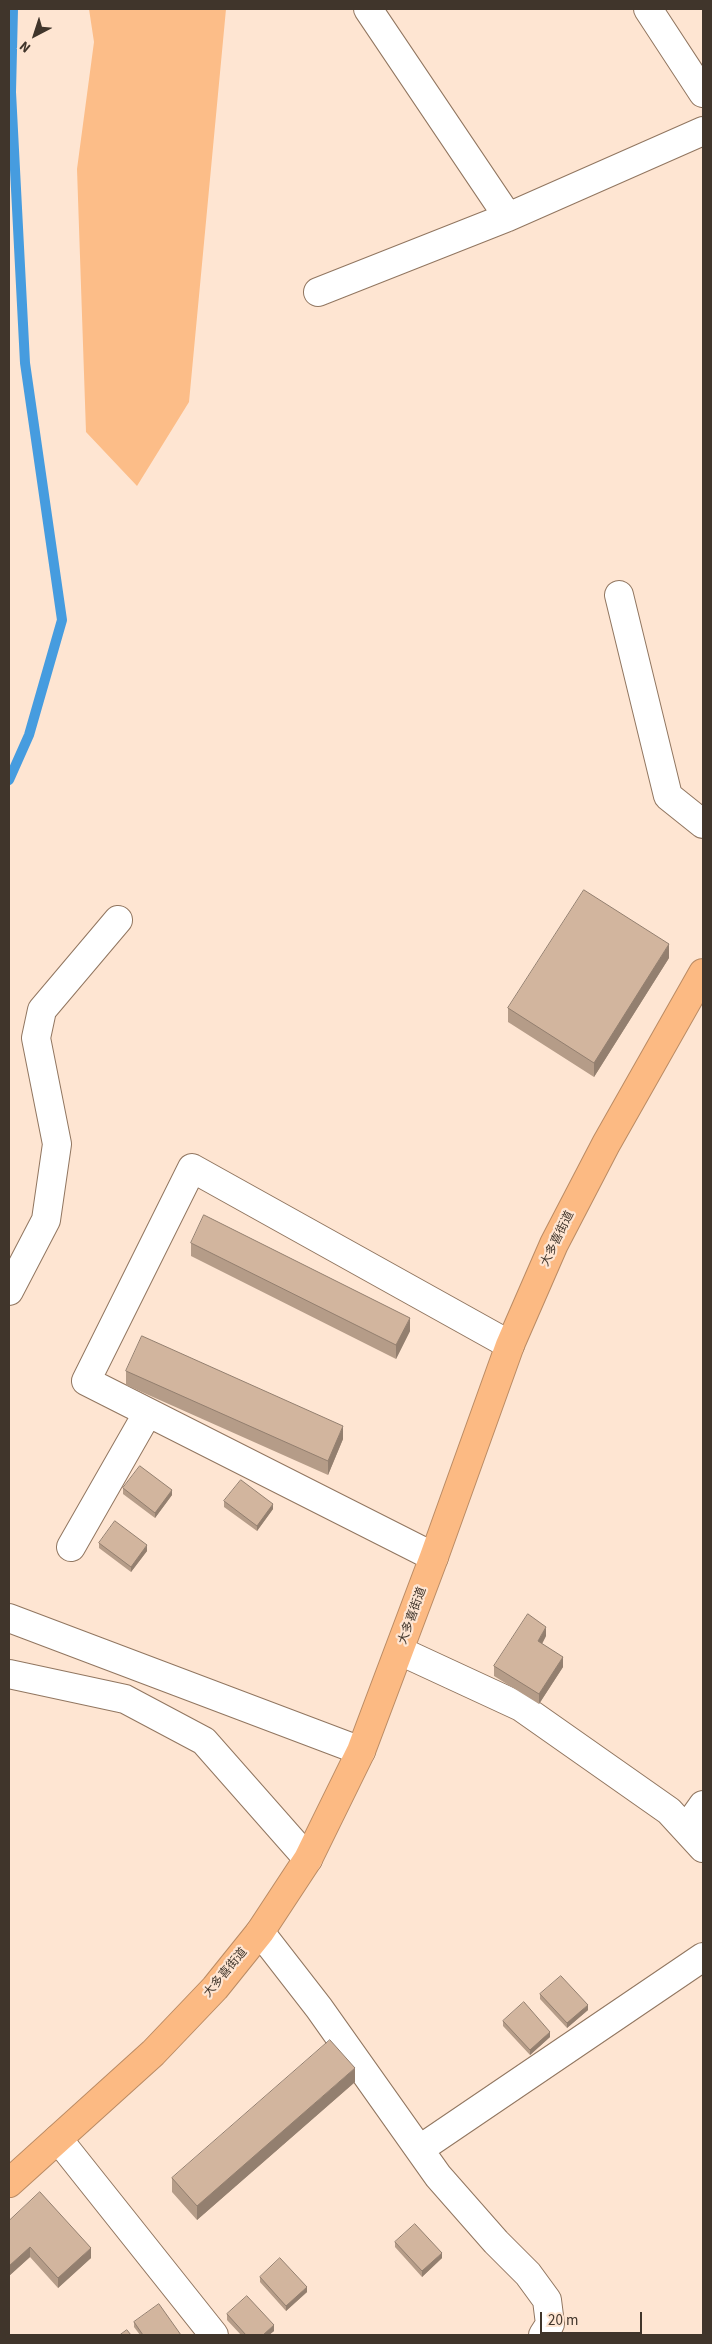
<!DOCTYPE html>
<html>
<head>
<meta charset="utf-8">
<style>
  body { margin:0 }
  #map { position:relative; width:712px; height:2344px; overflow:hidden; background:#fee5d2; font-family:"Source Sans 3",sans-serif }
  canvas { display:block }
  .frame { position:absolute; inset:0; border:10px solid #40352b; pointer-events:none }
  .north { position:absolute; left:10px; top:10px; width:50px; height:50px; -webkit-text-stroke:4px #fee5d2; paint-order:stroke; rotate:220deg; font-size:14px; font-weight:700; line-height:20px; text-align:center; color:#40352b }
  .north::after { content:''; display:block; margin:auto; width:18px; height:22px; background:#40352b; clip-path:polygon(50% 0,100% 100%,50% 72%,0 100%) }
  .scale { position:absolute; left:540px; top:2312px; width:102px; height:22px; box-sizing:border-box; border:2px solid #40352b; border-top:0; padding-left:6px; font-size:15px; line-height:18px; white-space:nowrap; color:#40352b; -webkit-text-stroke:4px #fee5d2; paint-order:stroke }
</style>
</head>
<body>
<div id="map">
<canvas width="712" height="2344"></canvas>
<div class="frame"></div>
<div class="north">N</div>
<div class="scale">20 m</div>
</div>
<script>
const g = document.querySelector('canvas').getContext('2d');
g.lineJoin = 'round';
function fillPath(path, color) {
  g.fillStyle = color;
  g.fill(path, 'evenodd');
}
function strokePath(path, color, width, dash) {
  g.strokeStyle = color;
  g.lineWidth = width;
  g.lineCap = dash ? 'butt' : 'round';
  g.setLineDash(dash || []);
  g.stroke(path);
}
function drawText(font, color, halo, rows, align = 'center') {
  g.font = font + ' "Source Sans 3","Noto Sans JP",sans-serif';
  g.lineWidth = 4.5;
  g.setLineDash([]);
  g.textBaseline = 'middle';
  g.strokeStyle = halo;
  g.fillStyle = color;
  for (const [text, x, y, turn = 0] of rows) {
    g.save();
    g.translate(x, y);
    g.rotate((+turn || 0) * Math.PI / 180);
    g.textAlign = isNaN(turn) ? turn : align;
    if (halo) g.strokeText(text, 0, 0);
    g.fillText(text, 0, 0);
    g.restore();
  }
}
const green = new Path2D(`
  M89,9H226L189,402L137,486L86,432L77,169L94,42Z`);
const stream = new Path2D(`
  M9,780L29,735L62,620L25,363L11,92L13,9`);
const minor = new Path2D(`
  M368,9L508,217
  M648,9L703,93
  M318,292L508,217L703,131
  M619,595L668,796L703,824
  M9,1291L46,1220L57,1144L36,1038L42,1010L118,920
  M71,1547L147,1414
  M434,1557L86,1381L192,1168L510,1345
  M9,1618L361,1751
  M400,1651L521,1707L669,1811L703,1848
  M9,1674L125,1699L204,1741L308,1859
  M686,1829L703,1805
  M260,1932L319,2008L438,2176L496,2242L528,2274L547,2300L550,2324L543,2335
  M58,2139L214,2335
  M420,2149L703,1957`);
const highway = new Path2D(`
  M9,2183L153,2053L215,1988L260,1932L308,1859L361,1751L434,1557L510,1345L554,1244L606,1144L703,973`);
const wall = new Path2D(`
  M669,958L594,1077L508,1022V1008Z
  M191,1243L410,1331L396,1359L191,1256Z
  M126,1371L343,1439L328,1475L126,1385Z
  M123,1488L172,1495L155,1518L123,1494Z
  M224,1501L273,1509L257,1531L224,1507Z
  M99,1543L147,1551L131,1572L99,1548Z
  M546,1636L542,1644L563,1667L539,1704L494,1676V1666Z
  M540,1994L588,2010L567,2028L540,1999Z
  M503,2021L550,2037L530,2055L503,2026Z
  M355,2082L197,2220L172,2192V2178Z
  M9,2221L91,2258L58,2288L30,2257L9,2276Z
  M395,2242L442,2258L422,2277L395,2247Z
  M260,2277L307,2292L286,2311L260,2282Z
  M227,2314L274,2331L269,2335H241L227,2320Z
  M134,2322L181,2335H140L134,2327Z`);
const shadedWall = new Path2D(`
  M669,944V958L594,1077V1063Z
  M410,1318V1331L396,1359V1345Z
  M343,1426V1439L328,1475V1461Z
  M172,1490V1495L155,1518V1513Z
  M273,1504V1509L257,1531V1526Z
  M147,1545V1551L131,1572V1567Z
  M546,1627V1636L538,1651V1641Z
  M563,1657V1667L539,1704V1694Z
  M588,2005V2010L567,2028V2023Z
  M550,2032V2037L530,2055V2050Z
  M355,2068V2082L197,2220V2206Z
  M30,2247V2257L9,2276V2266Z
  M91,2248V2258L58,2288V2278Z
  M442,2253V2258L422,2277V2271Z
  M307,2287V2292L286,2311V2306Z
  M274,2325V2331L269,2335H263Z`);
const building = new Path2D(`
  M584,890L669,944L594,1063L508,1008Z
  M204,1215L410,1318L396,1345L191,1243Z
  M142,1336L343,1426L328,1461L126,1371Z
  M140,1466L172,1490L155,1513L123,1488Z
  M241,1480L273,1504L257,1526L224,1501Z
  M115,1521L147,1545L131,1567L99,1543Z
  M528,1614L546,1627L538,1641L563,1657L539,1694L494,1666Z
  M561,1976L588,2005L567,2023L540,1994Z
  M524,2002L550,2032L530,2050L503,2021Z
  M330,2040L355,2068L197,2206L172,2178Z
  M40,2192L91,2248L58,2278L30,2247L9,2266V2221Z
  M415,2224L442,2253L422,2271L395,2242Z
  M280,2258L307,2287L286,2306L260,2277Z
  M247,2296L274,2325L263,2335H246L227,2314Z
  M159,2304L181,2335H143L134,2322Z
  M127,2330L131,2335H120Z`);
const streetNames = [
  ["大多喜街道",558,1239,-64],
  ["大多喜街道",413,1616,-70],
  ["大多喜街道",226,1973,-50]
];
fillPath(green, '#fcbd88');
strokePath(stream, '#469cdf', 10);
strokePath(minor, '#917660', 30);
strokePath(highway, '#ba8b64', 30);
strokePath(minor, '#fff', 28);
strokePath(highway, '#fcba83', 28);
fillPath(wall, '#b59c88');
fillPath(shadedWall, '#937f6f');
fillPath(building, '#d2b59e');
strokePath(building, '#937f6f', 1);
drawText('12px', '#40352b', '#fee5d2', streetNames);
</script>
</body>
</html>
